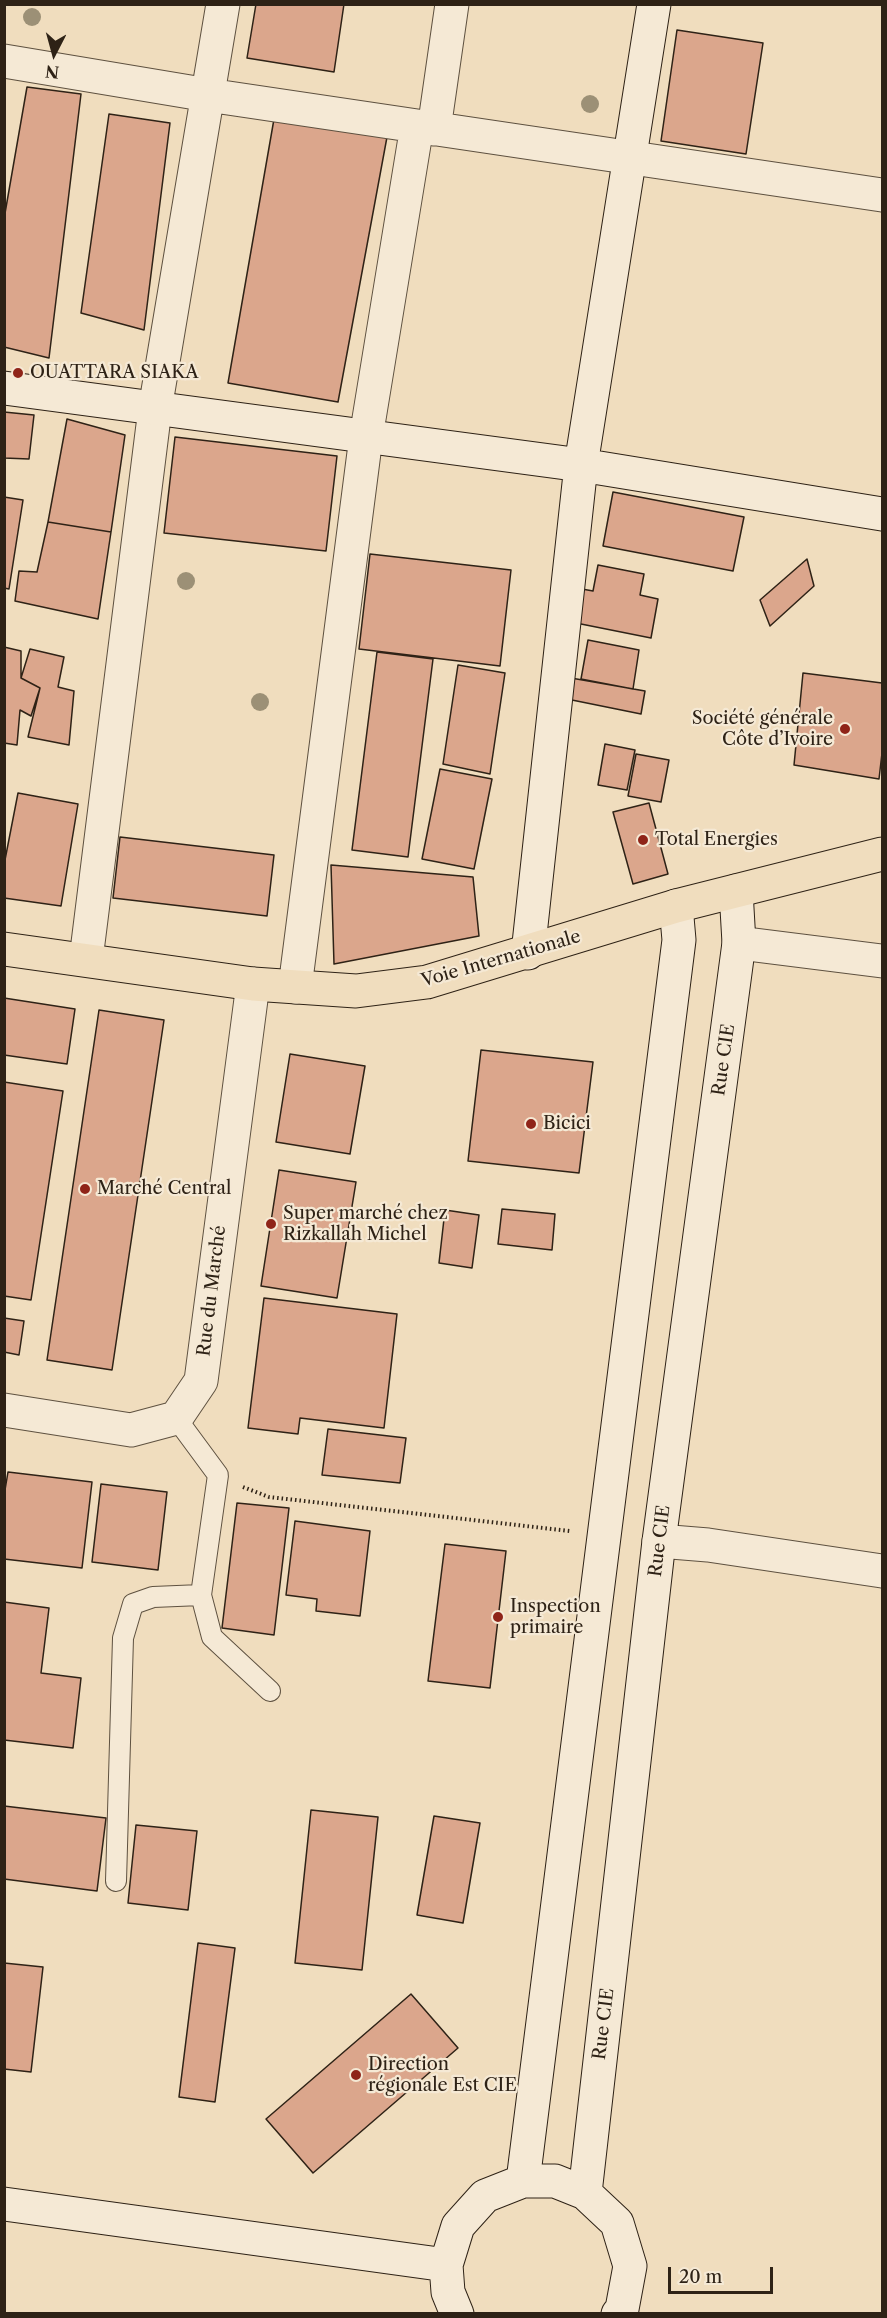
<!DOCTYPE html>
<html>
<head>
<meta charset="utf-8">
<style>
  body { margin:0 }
  #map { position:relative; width:887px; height:2318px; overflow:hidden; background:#f0ddbe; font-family:"Libre Caslon Text",serif }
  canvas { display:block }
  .frame { position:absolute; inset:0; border:6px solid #2e2216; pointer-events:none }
  .north { position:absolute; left:24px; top:24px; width:60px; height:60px; -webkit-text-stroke:4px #f5e9d5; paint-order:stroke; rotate:186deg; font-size:16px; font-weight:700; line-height:24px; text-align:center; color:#2e2216 }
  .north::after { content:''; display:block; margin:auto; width:21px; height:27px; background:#2e2216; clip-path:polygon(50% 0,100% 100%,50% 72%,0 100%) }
  .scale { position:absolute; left:668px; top:2267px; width:105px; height:27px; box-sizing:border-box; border:3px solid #2e2216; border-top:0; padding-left:8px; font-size:18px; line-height:21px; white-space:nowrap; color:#2e2216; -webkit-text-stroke:4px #f5e9d5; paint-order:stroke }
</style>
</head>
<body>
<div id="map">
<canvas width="887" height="2318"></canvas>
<div class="frame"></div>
<div class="north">N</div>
<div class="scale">20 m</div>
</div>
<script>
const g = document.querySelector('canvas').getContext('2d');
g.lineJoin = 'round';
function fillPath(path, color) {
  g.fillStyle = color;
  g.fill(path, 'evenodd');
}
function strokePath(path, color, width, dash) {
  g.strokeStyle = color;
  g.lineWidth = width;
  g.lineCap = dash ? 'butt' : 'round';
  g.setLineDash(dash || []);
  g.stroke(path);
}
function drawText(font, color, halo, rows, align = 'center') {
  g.font = font + ' "Libre Caslon Text",serif';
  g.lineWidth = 4.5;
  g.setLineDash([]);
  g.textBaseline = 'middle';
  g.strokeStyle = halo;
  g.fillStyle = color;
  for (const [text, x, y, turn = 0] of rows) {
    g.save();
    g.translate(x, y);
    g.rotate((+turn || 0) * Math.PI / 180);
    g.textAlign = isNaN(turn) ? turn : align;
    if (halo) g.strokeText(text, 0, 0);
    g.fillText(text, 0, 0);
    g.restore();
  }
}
const building = new Path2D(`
  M256,4H344L334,72L247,58Z
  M677,30L763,43L746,154L661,141Z
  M27,87L81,94L49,358L4,347V219Z
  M109,114L170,123L144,330L81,313Z
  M274,119L387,137L338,402L228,383Z
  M4,412L34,415L29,459L4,458Z
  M67,419L125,435L111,532L48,522Z
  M175,437L337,456L326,551L164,533Z
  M613,492L744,517L733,571L603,546Z
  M4,497L23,500L9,589L4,588Z
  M48,522L111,532L98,619L15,601L19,571L37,572Z
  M370,554L511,570L500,666L359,649Z
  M807,559L814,586L770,626L760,600Z
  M598,565L644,574L640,595L658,599L651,638L576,623L582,589L593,591Z
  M588,640L639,650L633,689L581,679Z
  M4,647L21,651V678L40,688L31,716L20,710L17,745L4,743Z
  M30,649L64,657L58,687L74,691L69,745L28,737L40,688L21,678Z
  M377,652L433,659L408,857L352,850Z
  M458,665L505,673L490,774L443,764Z
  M803,673L882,683V753L879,779L794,765Z
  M571,678L645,691L641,714L567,699Z
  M605,744L635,750L627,790L598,785Z
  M636,754L669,760L661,802L628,796Z
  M440,769L492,779L474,869L422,859Z
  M18,793L78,804L61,906L4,898V865Z
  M649,803L668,874L633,884L613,812Z
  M120,837L274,855L267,916L113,898Z
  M331,865L473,877L479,936L334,964Z
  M4,998L75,1009L67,1064L4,1055Z
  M99,1010L164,1020L112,1370L47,1360Z
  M481,1050L593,1062L579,1173L468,1161Z
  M290,1054L365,1066L350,1154L276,1142Z
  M4,1082L63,1091L31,1300L4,1296Z
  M279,1170L356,1182L337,1298L261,1286Z
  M502,1209L555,1214L552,1250L498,1244Z
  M445,1210L479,1215L472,1268L439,1263Z
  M264,1298L397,1314L384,1428L300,1418L298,1434L248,1428Z
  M4,1318L24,1321L19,1355L4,1352Z
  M328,1429L406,1438L400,1483L322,1475Z
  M8,1472L92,1482L82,1568L4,1559V1496Z
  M101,1484L167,1492L158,1570L92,1562Z
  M237,1503L289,1508L274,1635L222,1628Z
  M295,1521L370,1531L360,1616L316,1611L317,1599L286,1595Z
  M445,1544L506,1551L490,1688L428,1681Z
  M4,1602L49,1608L41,1673L81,1678L73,1748L4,1740Z
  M4,1806L106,1818L97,1891L4,1879Z
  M311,1810L378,1817L362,1970L295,1963Z
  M434,1816L480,1823L463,1923L417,1915Z
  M136,1825L197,1831L188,1910L128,1903Z
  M198,1943L235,1948L215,2102L179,2097Z
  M4,1963L43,1967L31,2072L4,2069Z
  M411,1994L458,2048L313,2173L266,2119Z`);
const path = new Path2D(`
  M243,1487L269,1497L570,1531`);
const lane = new Path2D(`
  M176,1418L218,1475L201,1595L212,1637L270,1691
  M116,1881L123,1638L133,1604L153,1597L201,1595`);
const street = new Path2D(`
  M4,61L208,95L882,195
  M434,129L452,4
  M739,943L882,961
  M86,959L155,409L223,4
  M295,987L366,437L417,126
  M4,1410L131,1430L176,1418L201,1381L253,984
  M659,1541L708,1545L882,1571`);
const secondary = new Path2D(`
  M4,388L581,465L882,514
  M528,953L581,465L654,4
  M523,2181L679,940L676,906
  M585,2193L659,1541L739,943L736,891
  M4,2204L446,2265
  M457,2314L448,2292L446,2265L458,2226L485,2196L523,2181H555L585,2193L617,2223L630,2266L622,2309L618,2314`);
const primary = new Path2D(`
  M4,949L253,984L356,991L427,982L676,906L882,854`);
const trees = [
  [32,17],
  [590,104],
  [186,581],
  [260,702]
];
const markers = [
  [18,373,6,"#8f2418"],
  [845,729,6,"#8f2418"],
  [643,840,6,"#8f2418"],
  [531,1124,6,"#8f2418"],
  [85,1189,6,"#8f2418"],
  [271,1224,6,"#8f2418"],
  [498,1617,6,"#8f2418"],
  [356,2075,6,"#8f2418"]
];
const poiNames = [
  ["OUATTARA SIAKA",30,373],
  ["Société générale",833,719,"right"],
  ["Côte d’Ivoire",833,740,"right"],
  ["Total Energies",655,840],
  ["Bicici",543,1124],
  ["Marché Central",97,1189],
  ["Super marché chez",283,1214],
  ["Rizkallah Michel",283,1235],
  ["Inspection",510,1607],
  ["primaire",510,1628],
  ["Direction",368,2065],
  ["régionale Est CIE",368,2086]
];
const streetNames = [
  ["Voie Internationale",501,959,-16],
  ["Rue CIE",724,1060,-82],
  ["Rue du Marché",212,1291,-83],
  ["Rue CIE",660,1541,-83],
  ["Rue CIE",604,2024,-83]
];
fillPath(building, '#dba68c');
strokePath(building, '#2e2216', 1.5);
strokePath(lane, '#5e5140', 22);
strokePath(street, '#5e5140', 35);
strokePath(secondary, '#2e2216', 35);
strokePath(primary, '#2e2216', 35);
strokePath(path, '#2e2216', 4, [1.5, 3]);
strokePath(lane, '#f5e9d5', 20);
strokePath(street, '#f5e9d5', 33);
strokePath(secondary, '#f5e9d5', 33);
strokePath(primary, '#f0ddbe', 33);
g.fillStyle = '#9c9076';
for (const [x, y] of trees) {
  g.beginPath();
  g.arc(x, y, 9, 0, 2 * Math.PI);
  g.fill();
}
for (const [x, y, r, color] of markers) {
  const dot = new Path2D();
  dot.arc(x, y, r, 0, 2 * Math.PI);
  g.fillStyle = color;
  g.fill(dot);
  strokePath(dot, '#f5e9d5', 2);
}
drawText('18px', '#2e2216', '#f5e9d5', poiNames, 'left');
drawText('18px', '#2e2216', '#f5e9d5', streetNames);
</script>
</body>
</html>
